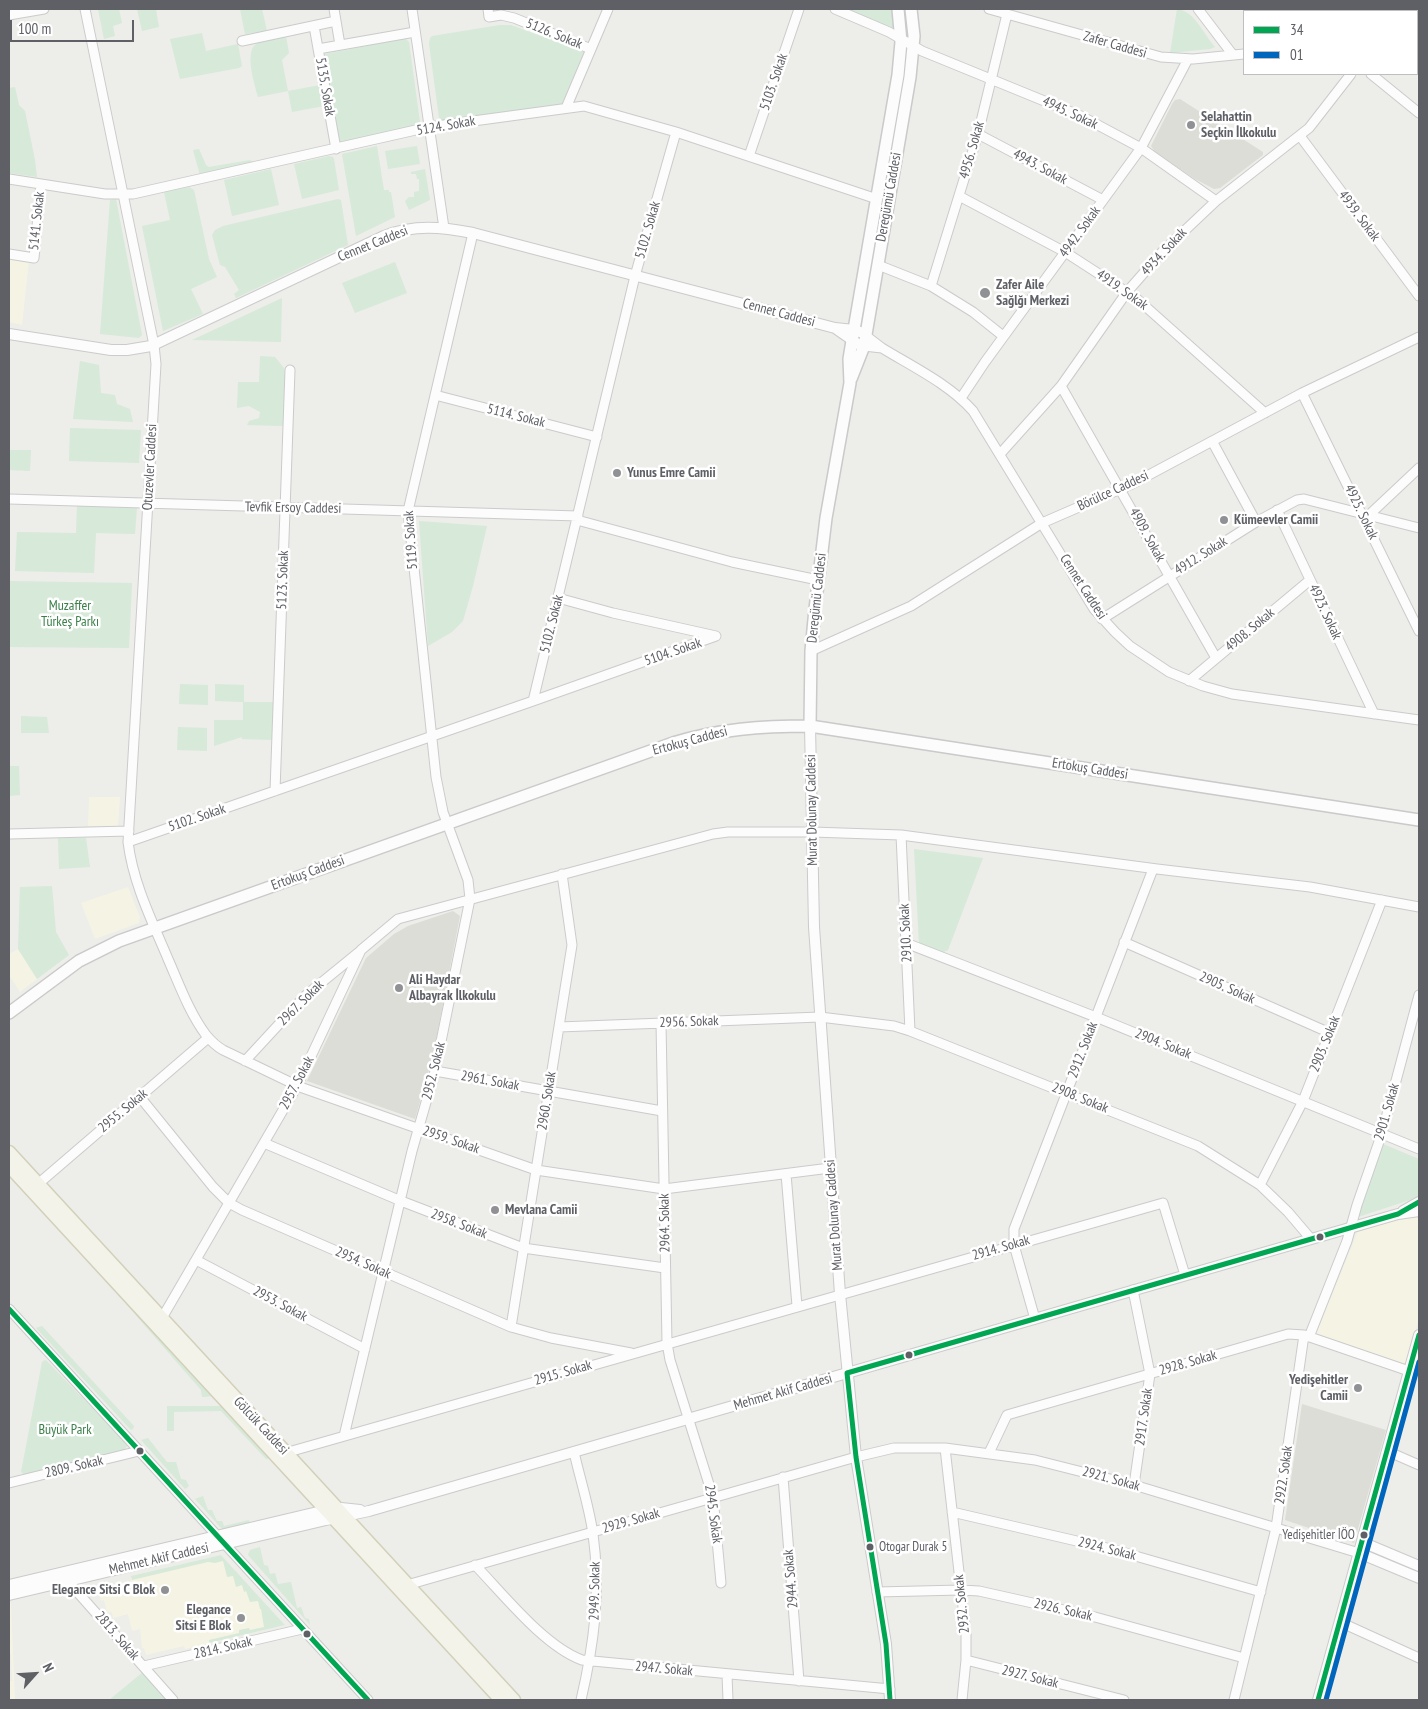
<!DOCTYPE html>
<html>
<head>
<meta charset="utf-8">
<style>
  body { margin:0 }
  #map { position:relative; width:1428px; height:1709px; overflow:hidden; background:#edede9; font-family:"PT Sans Narrow",sans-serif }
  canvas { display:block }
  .frame { position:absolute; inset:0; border:10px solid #5e6066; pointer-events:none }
  .legend { position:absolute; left:1243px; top:10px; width:175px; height:65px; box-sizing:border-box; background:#fff; border:1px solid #bfbfc2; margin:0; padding:6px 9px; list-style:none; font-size:15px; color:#5e6066 }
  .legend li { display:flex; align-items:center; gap:10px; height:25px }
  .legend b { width:25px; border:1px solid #bfbfc2 }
  .north { position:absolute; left:10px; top:1649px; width:50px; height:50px; -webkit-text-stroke:4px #fff; paint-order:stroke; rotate:64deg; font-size:14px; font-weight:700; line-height:20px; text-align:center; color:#5e6066 }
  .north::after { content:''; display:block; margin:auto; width:18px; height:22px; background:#5e6066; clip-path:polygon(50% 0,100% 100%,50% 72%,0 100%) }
  .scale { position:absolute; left:10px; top:20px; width:124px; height:22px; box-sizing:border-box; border:2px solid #5e6066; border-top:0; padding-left:6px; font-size:15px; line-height:18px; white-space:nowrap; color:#5e6066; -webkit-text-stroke:4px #fff; paint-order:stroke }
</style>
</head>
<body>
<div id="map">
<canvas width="1428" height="1709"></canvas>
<div class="frame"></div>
<ul class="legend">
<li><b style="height:6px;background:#00a651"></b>34</li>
<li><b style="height:6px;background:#0065bd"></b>01</li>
</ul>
<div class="north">N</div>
<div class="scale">100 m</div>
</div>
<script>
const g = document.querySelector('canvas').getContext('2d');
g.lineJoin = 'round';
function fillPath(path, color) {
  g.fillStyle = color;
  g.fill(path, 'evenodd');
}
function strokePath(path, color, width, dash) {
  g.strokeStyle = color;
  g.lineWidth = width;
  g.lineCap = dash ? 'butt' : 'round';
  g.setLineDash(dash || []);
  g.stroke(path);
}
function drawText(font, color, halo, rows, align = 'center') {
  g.font = font + ' "PT Sans Narrow",sans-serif';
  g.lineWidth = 5;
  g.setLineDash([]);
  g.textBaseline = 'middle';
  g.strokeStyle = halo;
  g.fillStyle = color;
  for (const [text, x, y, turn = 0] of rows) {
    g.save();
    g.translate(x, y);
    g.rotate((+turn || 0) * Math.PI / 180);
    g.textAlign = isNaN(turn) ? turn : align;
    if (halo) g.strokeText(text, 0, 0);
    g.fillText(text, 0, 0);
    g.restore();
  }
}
const commercial = new Path2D(`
  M9,258L29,261L22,325L9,322Z
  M89,797H120L118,826H88Z
  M128,887L140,917L139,923L95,939L81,903Z
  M18,949L37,979L20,992L9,975V954Z
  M1419,1214V1318L1406,1366L1316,1335L1358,1231L1400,1218Z
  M221,1555L285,1625L185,1649L184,1646L146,1655L144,1648H142L140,1629L132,1631L128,1614L113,1618L112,1612L107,1613L104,1600L101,1601L98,1587L103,1585L104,1587L115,1585V1582L121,1581L122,1583L131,1581V1576Z
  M11,1603L15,1700H9V1681H12L11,1654H9V1604Z`);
const education = new Path2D(`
  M1180,99L1263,152V155L1220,188L1214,189L1195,179L1155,152L1151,146L1172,104L1175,100Z
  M453,911L460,916L433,1056L415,1119L307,1081L366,958L394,934L408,926Z
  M1302,1404L1386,1430L1354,1543L1285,1520Z`);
const green = new Path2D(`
  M98,9H119L122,23L113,26L115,36L104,39Z
  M137,9H156L159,27L142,31Z
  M240,9H262L267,31L245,34Z
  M846,9H892L894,21V28Z
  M1177,9C1195,11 1204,35 1215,47L1210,49L1170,53Z
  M500,25H511L584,52L562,104L442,122L439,118L429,44L430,38L432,36Z
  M202,33L206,51L238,44L242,66L239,68L180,79L170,39Z
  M286,36L289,53L282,60L288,91L320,85L324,106L292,112L288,91L258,97C255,85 244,53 256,44C264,39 277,38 286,36Z
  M403,39H406L409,42L420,122L418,126L340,143L325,54Z
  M15,87L19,105L25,111L35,160L37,177L9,173V88Z
  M377,146L384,190H389V192H391L395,217L356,236L342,154Z
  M417,146L420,164L388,169L385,151Z
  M199,149L206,165L209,167L250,160L255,163L200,175L193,150Z
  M329,156L333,157L334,159L339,190L302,199L294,164Z
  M271,169L279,205L232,216L224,180Z
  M425,169L430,200L409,210L405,201L409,197H414V192L419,191V179H417L416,174H411V172Z
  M189,187L194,190L209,259L217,277L191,289L203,314L163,331L142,226L170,220L164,192Z
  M116,199L142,335L139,338L100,334L110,200Z
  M338,199L341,200L348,245L236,298L234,294L239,290L225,267L220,265L212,235L215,230L223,226Z
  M395,262L407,293L355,313L342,283Z
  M282,298L281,342L192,340Z
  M260,356L275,357L284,368L285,373L284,424L282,426L247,425L249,421L259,418L260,412L249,406L237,408L238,382H259Z
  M80,361L99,365L101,393L115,395L117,404L130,409L133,422L73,419Z
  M70,428L141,430L139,463L69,461Z
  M9,450H31L30,471L9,470Z
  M77,506L137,508L135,534L96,533L94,573L15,571L17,532L76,533Z
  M419,521L487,526L473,586L463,621L452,632L428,646Z
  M9,581L132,583L129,648L9,647Z
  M180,684L208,685V705L179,704Z
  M215,684L244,685V702H274L273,740L242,739V737L214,746V720H243V702L215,701Z
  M21,716L47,717L49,733H21Z
  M178,727L207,728V751L177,750Z
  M9,766H19L20,795L9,796Z
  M58,838H86L90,867L59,869Z
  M914,849L983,858L948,950L942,953L919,944Z
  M52,886L56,932L69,955L37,979L18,949L20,887Z
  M1383,1144L1419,1159V1197L1358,1217Z
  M130,1301L215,1396L202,1397L201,1390L126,1304Z
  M42,1326L134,1426L133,1429L131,1430L36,1328Z
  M45,1360L47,1361L124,1441L127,1446L124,1451L26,1476L21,1472L42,1362Z
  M167,1406H225L274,1458L266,1459L221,1411L174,1412V1431H167Z
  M148,1438L167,1462H176L181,1479L186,1480L189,1486L185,1489L141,1440Z
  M203,1496L208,1510H212L217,1521H222L224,1526L249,1520L250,1524L223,1530L195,1499Z
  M260,1547L264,1565L268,1566L270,1574L275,1573L278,1584L291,1582L297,1608L301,1607L305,1618L309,1619L310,1625L248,1555L250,1550Z
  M221,1555L285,1625L209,1643V1640L239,1633V1630L249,1628L250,1630L264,1627L261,1609H260L258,1601L250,1602L246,1591L244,1592L242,1585L236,1587L233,1576L227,1577L223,1561L215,1563L208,1562L132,1580L131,1576Z
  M143,1672L168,1700H109Z`);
const minor = new Path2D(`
  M85,9L154,345L156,364L128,842C133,883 152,921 168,959C179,984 189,1012 206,1035C211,1041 216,1046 223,1050L300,1087L536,1170L664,1189L830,1168
  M334,9L340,45
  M412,9L444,228
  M488,9L489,17L501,15L514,18L591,49
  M835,9L889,32L922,51L1081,116L1141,148L1216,201
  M989,9L1161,57L1193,59L1244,54
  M1198,9L1233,55
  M9,15L44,9
  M314,26L336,149
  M242,41L336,21
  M318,49L415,32
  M1371,74L1419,113
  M566,108L608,9
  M978,134L1103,200
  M1300,136L1419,296
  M749,156L799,9
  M9,179L105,194H133L429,127L584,106L676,132L877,199
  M959,196L1065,252L1136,298L1265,413
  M9,254L34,258L41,184
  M878,265L931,286L973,312L1003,336
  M931,286L978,134L1007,14
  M864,346L882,348L865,335
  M882,348C913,367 949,384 973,411L1094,609L1115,632L1130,646L1169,672L1203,686L1232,694L1419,720
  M1061,386L1216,658
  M1302,393L1419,631
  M435,395L597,437
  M961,398L985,362L1141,148L1188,59
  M1212,441L1256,522
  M1000,454L1061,386L1127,292L1163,251L1216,201L1309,128L1351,74
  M9,499L578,516
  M1277,510L1374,714
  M1369,515L1419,468
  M577,520L732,562L818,580
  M1102,619L1256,522L1297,500L1304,499L1419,528
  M811,651L911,606L1042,523L1132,484L1302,393L1419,337
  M1189,681L1310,580
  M533,701L716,636L613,613L558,598
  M275,791L290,370
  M9,834L129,831
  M901,835L910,1031
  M128,842L533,701L635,276L676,132
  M1124,942L1330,1033
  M906,943L1096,1017L1419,1149
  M661,1023L667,1343L670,1360L713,1497L721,1583
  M559,1027L820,1017L894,1026L910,1031L1198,1146L1260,1185L1288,1212L1311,1239
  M245,1061L305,996L359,952
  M435,1071L662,1111
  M140,1097L213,1187L229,1203L242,1210L511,1327L551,1338L631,1353
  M264,1143L401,1201L523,1248L665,1268
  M786,1174L797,1306
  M38,1184L208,1038
  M1260,1185L1303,1101L1382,900
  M196,1260L365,1349
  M1133,1290L1150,1374L1134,1485
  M9,1309L368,1700
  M162,1318L297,1086L361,950L398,919L713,834L728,832H812L901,835L1157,869L1310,887L1419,907
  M1035,1319L1014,1245V1229L1153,869
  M511,1327L572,945L562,874
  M1309,1337L1347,1241L1357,1205L1382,1133L1419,995
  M344,1436L412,1151L435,1071L470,899L468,880L443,812L436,777L408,511L473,233
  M945,1448L966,1634V1660L962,1700
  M1387,1451L1419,1465
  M574,1452C580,1479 589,1506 593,1534C601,1592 594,1644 581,1700
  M285,1453L1163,1203L1185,1275
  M989,1453L1007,1415L1288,1334L1304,1335L1409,1371
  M783,1477L799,1681
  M9,1483L139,1451
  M952,1512L1111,1549L1261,1592
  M475,1565C504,1595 544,1646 582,1660L890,1689
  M64,1577L173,1700
  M407,1585L856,1457L894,1448H945L1035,1460L1134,1485L1359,1553
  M877,1592L961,1590L979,1591L1095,1617L1244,1658
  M1340,1622L1419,1658
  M966,1660L1124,1700
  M144,1666L302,1629
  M727,1675L728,1700
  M1234,1700L1276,1528L1304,1335`);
const tertiary = new Path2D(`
  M9,334L111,350H127L151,346L384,236C414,224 442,227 473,233L835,328
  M858,344L835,328L854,330L860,332
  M810,726L814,927L840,1294L856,1457L886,1644L890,1700
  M1403,1211L1419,1202
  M1362,1542L1419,1566
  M1359,1553L1419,1578
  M9,1585L326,1510L341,1508L360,1510
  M9,1595L326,1520L369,1511L1398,1214L1419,1211
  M1318,1700L1419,1335`);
const secondary = new Path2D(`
  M851,379L864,346L910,77L914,36L911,9
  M810,726L811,651L815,609L826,518L850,383L849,359L852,341L898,75L901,42L898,9
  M9,1013L79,961L119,941L673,743C719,729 762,726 810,726L1419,820`);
const primary = new Path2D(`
  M9,1152L514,1700
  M9,1166L501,1700`);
const bus1 = new Path2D(`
  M9,1309L368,1700
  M890,1700L886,1644L856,1457L847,1373L1398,1214L1419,1202
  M1318,1700L1419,1335`);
const bus2 = new Path2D(`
  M1326,1700L1419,1362`);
const markers = [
  [1191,125,5,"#909194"],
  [985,293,6,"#909194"],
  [617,473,5,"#909194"],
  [1224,520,5,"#909194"],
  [399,988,5,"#909194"],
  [495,1210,5,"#909194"],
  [1320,1237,4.5,"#5e6066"],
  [909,1355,4.5,"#5e6066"],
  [1358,1388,5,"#909194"],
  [140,1451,4.5,"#5e6066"],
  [1364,1535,4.5,"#5e6066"],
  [870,1547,4.5,"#5e6066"],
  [165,1590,5,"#909194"],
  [241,1618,5,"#909194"],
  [307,1634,4.5,"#5e6066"]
];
const busNames = [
  ["Yedişehitler İÖO",1355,1535],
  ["Otogar Durak 5",879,1547,"left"]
];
const streetNames = [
  ["5126. Sokak",554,34,22],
  ["Zafer Caddesi",1115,45,16],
  ["5103. Sokak",774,82,-71],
  ["5135. Sokak",325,87,80],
  ["4945. Sokak",1070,113,25],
  ["5124. Sokak",446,126,-10],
  ["4956. Sokak",972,150,-74],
  ["4943. Sokak",1040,167,28],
  ["Deregümü Caddesi",889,197,-80],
  ["4939. Sokak",1359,216,53],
  ["5141. Sokak",37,221,-84],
  ["5102. Sokak",648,230,-74],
  ["4942. Sokak",1080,232,-54],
  ["Cennet Caddesi",373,244,-22],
  ["4934. Sokak",1164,252,-47],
  ["4919. Sokak",1122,290,35],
  ["Cennet Caddesi",779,313,15],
  ["5114. Sokak",516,416,14],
  ["Otuzevler Caddesi",150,467,-87],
  ["Börülce Caddesi",1113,491,-25],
  ["Tevfik Ersoy Caddesi",293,508,1],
  ["4925. Sokak",1361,512,64],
  ["4909. Sokak",1147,535,61],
  ["5119. Sokak",411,540,-94],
  ["4912. Sokak",1201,556,-32],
  ["5123. Sokak",283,580,-88],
  ["Cennet Caddesi",1083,587,57],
  ["Deregümü Caddesi",817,598,-84],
  ["4923. Sokak",1325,612,65],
  ["5102. Sokak",552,624,-76],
  ["4908. Sokak",1250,630,-40],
  ["5104. Sokak",673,652,-19],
  ["Ertokuş Caddesi",690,741,-15],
  ["Ertokuş Caddesi",1090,769,9],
  ["Murat Dolunay Caddesi",812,810,-91],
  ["5102. Sokak",197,818,-19],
  ["Ertokuş Caddesi",308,873,-20],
  ["2910. Sokak",906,933,-93],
  ["2905. Sokak",1227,988,24],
  ["2967. Sokak",301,1003,-45],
  ["2956. Sokak",689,1022,-2],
  ["2904. Sokak",1163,1044,22],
  ["2903. Sokak",1325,1044,-68],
  ["2912. Sokak",1083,1050,-69],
  ["2952. Sokak",434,1071,-76],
  ["2961. Sokak",490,1081,10],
  ["2957. Sokak",297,1083,-62],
  ["2908. Sokak",1080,1098,22],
  ["2960. Sokak",547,1101,-81],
  ["2955. Sokak",123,1111,-40],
  ["2901. Sokak",1387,1112,-74],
  ["2959. Sokak",451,1140,19],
  ["Murat Dolunay Caddesi",834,1215,-94],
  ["2964. Sokak",665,1223,-91],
  ["2958. Sokak",459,1224,21],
  ["2914. Sokak",1001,1248,-16],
  ["2954. Sokak",363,1263,24],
  ["2953. Sokak",280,1304,28],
  ["2928. Sokak",1188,1363,-16],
  ["2915. Sokak",563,1373,-16],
  ["Mehmet Akif Caddesi",783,1392,-16],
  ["2917. Sokak",1144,1417,-82],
  ["Gölcük Caddesi",261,1426,47],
  ["2809. Sokak",74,1467,-13],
  ["2922. Sokak",1284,1475,-82],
  ["2921. Sokak",1111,1479,15],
  ["2945. Sokak",713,1514,82],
  ["2929. Sokak",631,1521,-16],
  ["2924. Sokak",1107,1549,14],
  ["Mehmet Akif Caddesi",159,1559,-13],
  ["2944. Sokak",791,1579,-95],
  ["2949. Sokak",595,1591,-89],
  ["2932. Sokak",962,1604,-96],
  ["2926. Sokak",1063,1610,13],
  ["2813. Sokak",117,1636,49],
  ["2814. Sokak",223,1648,-13],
  ["2947. Sokak",664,1669,5],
  ["2927. Sokak",1030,1677,14]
];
const poiNames = [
  ["Selahattin",1201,117],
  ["Seçkin İlkokulu",1201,133],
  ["Zafer Aile",996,285],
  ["Sağlğı Merkezi",996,301],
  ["Yunus Emre Camii",627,473],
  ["Kümeevler Camii",1234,520],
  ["Ali Haydar",409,980],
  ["Albayrak İlkokulu",409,996],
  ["Mevlana Camii",505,1210],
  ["Yedişehitler",1348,1380,"right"],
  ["Camii",1348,1396,"right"],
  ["Elegance Sitsi C Blok",155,1590,"right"],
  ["Elegance",231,1610,"right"],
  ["Sitsi E Blok",231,1626,"right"]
];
const parkNames = [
  ["Muzaffer",70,606],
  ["Türkeş Parkı",70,622],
  ["Büyük Park",65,1430]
];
fillPath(commercial, '#f5f4e4');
fillPath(education, '#ddddd7');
fillPath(green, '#d7e9d8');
strokePath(minor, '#cbcbcb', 11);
strokePath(tertiary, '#cbcbcb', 12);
strokePath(secondary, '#c9cac9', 14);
strokePath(primary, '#d3d0b9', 15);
strokePath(minor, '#fcfcfc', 9);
strokePath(tertiary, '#fcfcfc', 10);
strokePath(secondary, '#fcfcfc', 11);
strokePath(primary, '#f3f3e9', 12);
strokePath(bus1, '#00a651', 5);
strokePath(bus2, '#0065bd', 5);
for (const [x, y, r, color] of markers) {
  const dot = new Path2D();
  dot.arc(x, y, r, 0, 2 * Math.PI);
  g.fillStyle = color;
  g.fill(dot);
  strokePath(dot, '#fff', 2);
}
drawText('13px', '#5e6066', '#fff', busNames, 'right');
drawText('14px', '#5e6066', '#fff', streetNames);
drawText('bold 14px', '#5e6066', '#fff', poiNames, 'left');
drawText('14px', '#3b8049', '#fff', parkNames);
</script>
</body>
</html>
